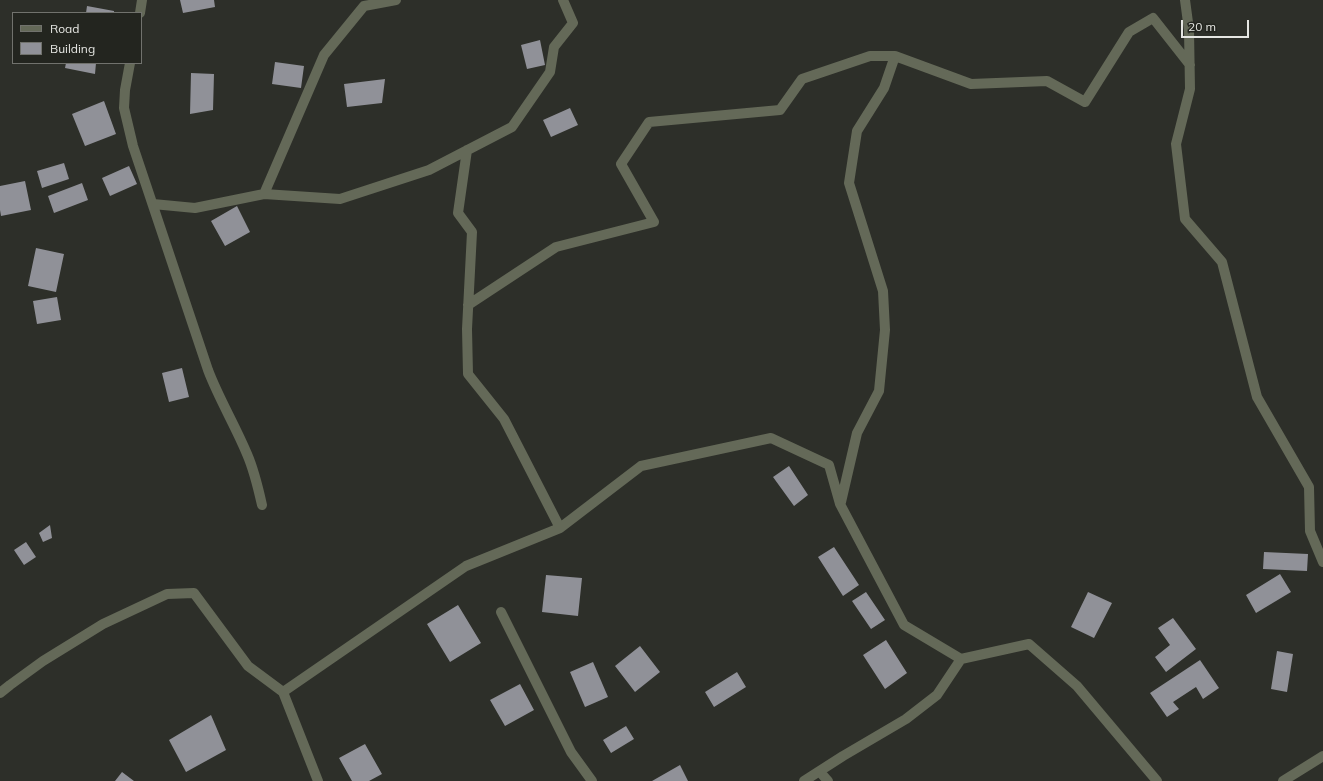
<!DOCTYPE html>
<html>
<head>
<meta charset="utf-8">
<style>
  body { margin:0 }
  #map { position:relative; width:1323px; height:781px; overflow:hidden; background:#2d2f29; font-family:Mulish,sans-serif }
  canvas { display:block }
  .legend { position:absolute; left:12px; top:12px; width:130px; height:52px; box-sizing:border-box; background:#23251f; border:1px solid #71726d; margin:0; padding:5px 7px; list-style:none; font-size:12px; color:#e5e6e2 }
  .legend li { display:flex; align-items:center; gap:8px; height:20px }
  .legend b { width:20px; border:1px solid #71726d }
  .scale { position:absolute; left:1181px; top:20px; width:68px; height:18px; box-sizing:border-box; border:2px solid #e5e6e2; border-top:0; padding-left:5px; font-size:12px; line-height:14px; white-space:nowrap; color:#e5e6e2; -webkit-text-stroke:3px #23251f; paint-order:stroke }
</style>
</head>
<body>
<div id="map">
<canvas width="1323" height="781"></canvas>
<ul class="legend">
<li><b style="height:5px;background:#646958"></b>Road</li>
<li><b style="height:11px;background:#909198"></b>Building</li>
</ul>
<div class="scale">20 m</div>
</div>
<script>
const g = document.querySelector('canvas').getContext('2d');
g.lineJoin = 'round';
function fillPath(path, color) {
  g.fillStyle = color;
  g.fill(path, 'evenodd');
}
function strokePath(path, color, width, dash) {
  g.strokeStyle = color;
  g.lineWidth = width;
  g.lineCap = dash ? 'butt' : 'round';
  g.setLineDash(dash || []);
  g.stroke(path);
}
const building = new Path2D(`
  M180,0H214L215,7L183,13Z
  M87,6L114,11V13H86Z
  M540,40L545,65L527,69L521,45Z
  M275,62L304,66L301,88L272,84Z
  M66,63H96L95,74L65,68Z
  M191,73L214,74L213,110L190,114Z
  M385,79L382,103L347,107L344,84Z
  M104,101L116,134L85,146L72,114Z
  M570,108L578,125L551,137L543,120Z
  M64,163L69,179L42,188L37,171Z
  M129,166L137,184L110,196L102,178Z
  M25,181L31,210L1,216L0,210V186Z
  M82,183L88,200L54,213L48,196Z
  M237,206L250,232L225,246L211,221Z
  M36,248L64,254L56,292L28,286Z
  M57,297L61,320L37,324L33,301Z
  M182,368L189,397L169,402L162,373Z
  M789,466L808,495L794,506L773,477Z
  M50,525L52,538L43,542L39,533Z
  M26,542L36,557L24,565L14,550Z
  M834,547L859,585L843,596L818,557Z
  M1264,552L1308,554L1307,571L1263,569Z
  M1280,574L1291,592L1256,613L1246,595Z
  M546,575L582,578L578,616L542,612Z
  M866,592L885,620L871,629L852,601Z
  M1088,592L1112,603L1094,638L1071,627Z
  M458,605L481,643L450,662L427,624Z
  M1173,618L1196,649L1166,672L1155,657L1170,645L1158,628Z
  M886,640L907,673L885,689L863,655Z
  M640,646L660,672L635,692L615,666Z
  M1277,651L1293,654L1287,692L1271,689Z
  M1200,660L1219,688L1203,699L1196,687L1173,702L1179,709L1167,717L1150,693Z
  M593,662L608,697L585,707L570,672Z
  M737,672L746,687L714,707L705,692Z
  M520,684L534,710L505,726L490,700Z
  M211,715L226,750L186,772L169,740Z
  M626,726L634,739L611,753L603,740Z
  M365,744L382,774L369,781H352L339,758Z
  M680,765L688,781H652Z
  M122,772L134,781H115Z`);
const minor = new Path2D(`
  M1185,0L1189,30L1190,89L1176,144L1185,219L1222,262L1257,397L1309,487L1310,531L1323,562
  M140,13L142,0
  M130,63L125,90L124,108L133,146L208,370C219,399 235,425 247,454C254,470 258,487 262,505
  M467,150L458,213L472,232L467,329L468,374L504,419L560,528
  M264,194L324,55L364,6L396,0
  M153,204L195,208L264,194L340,199L429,170L512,127L550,72L554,47L573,23L563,0
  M468,305L556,247L654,222L621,164L649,122L780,110L802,79L870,56H895L971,84L1047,81L1085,102L1129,32L1153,18L1190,65
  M841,502L857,433L879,391L885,330L883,291L849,183L857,131L884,88L895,56
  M501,612L571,752L592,781
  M283,692L466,566L560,528L641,466L771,438L829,465L840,504L904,625L961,659L1029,644L1077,686L1157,781
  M0,693L10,685L43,661L103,624L167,594L194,593L248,666L283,692L318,781
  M820,772L828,781
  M804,781L843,756L906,719L937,695L961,659
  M1283,781L1323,756`);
fillPath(building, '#909198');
strokePath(minor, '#646958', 10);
</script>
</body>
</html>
